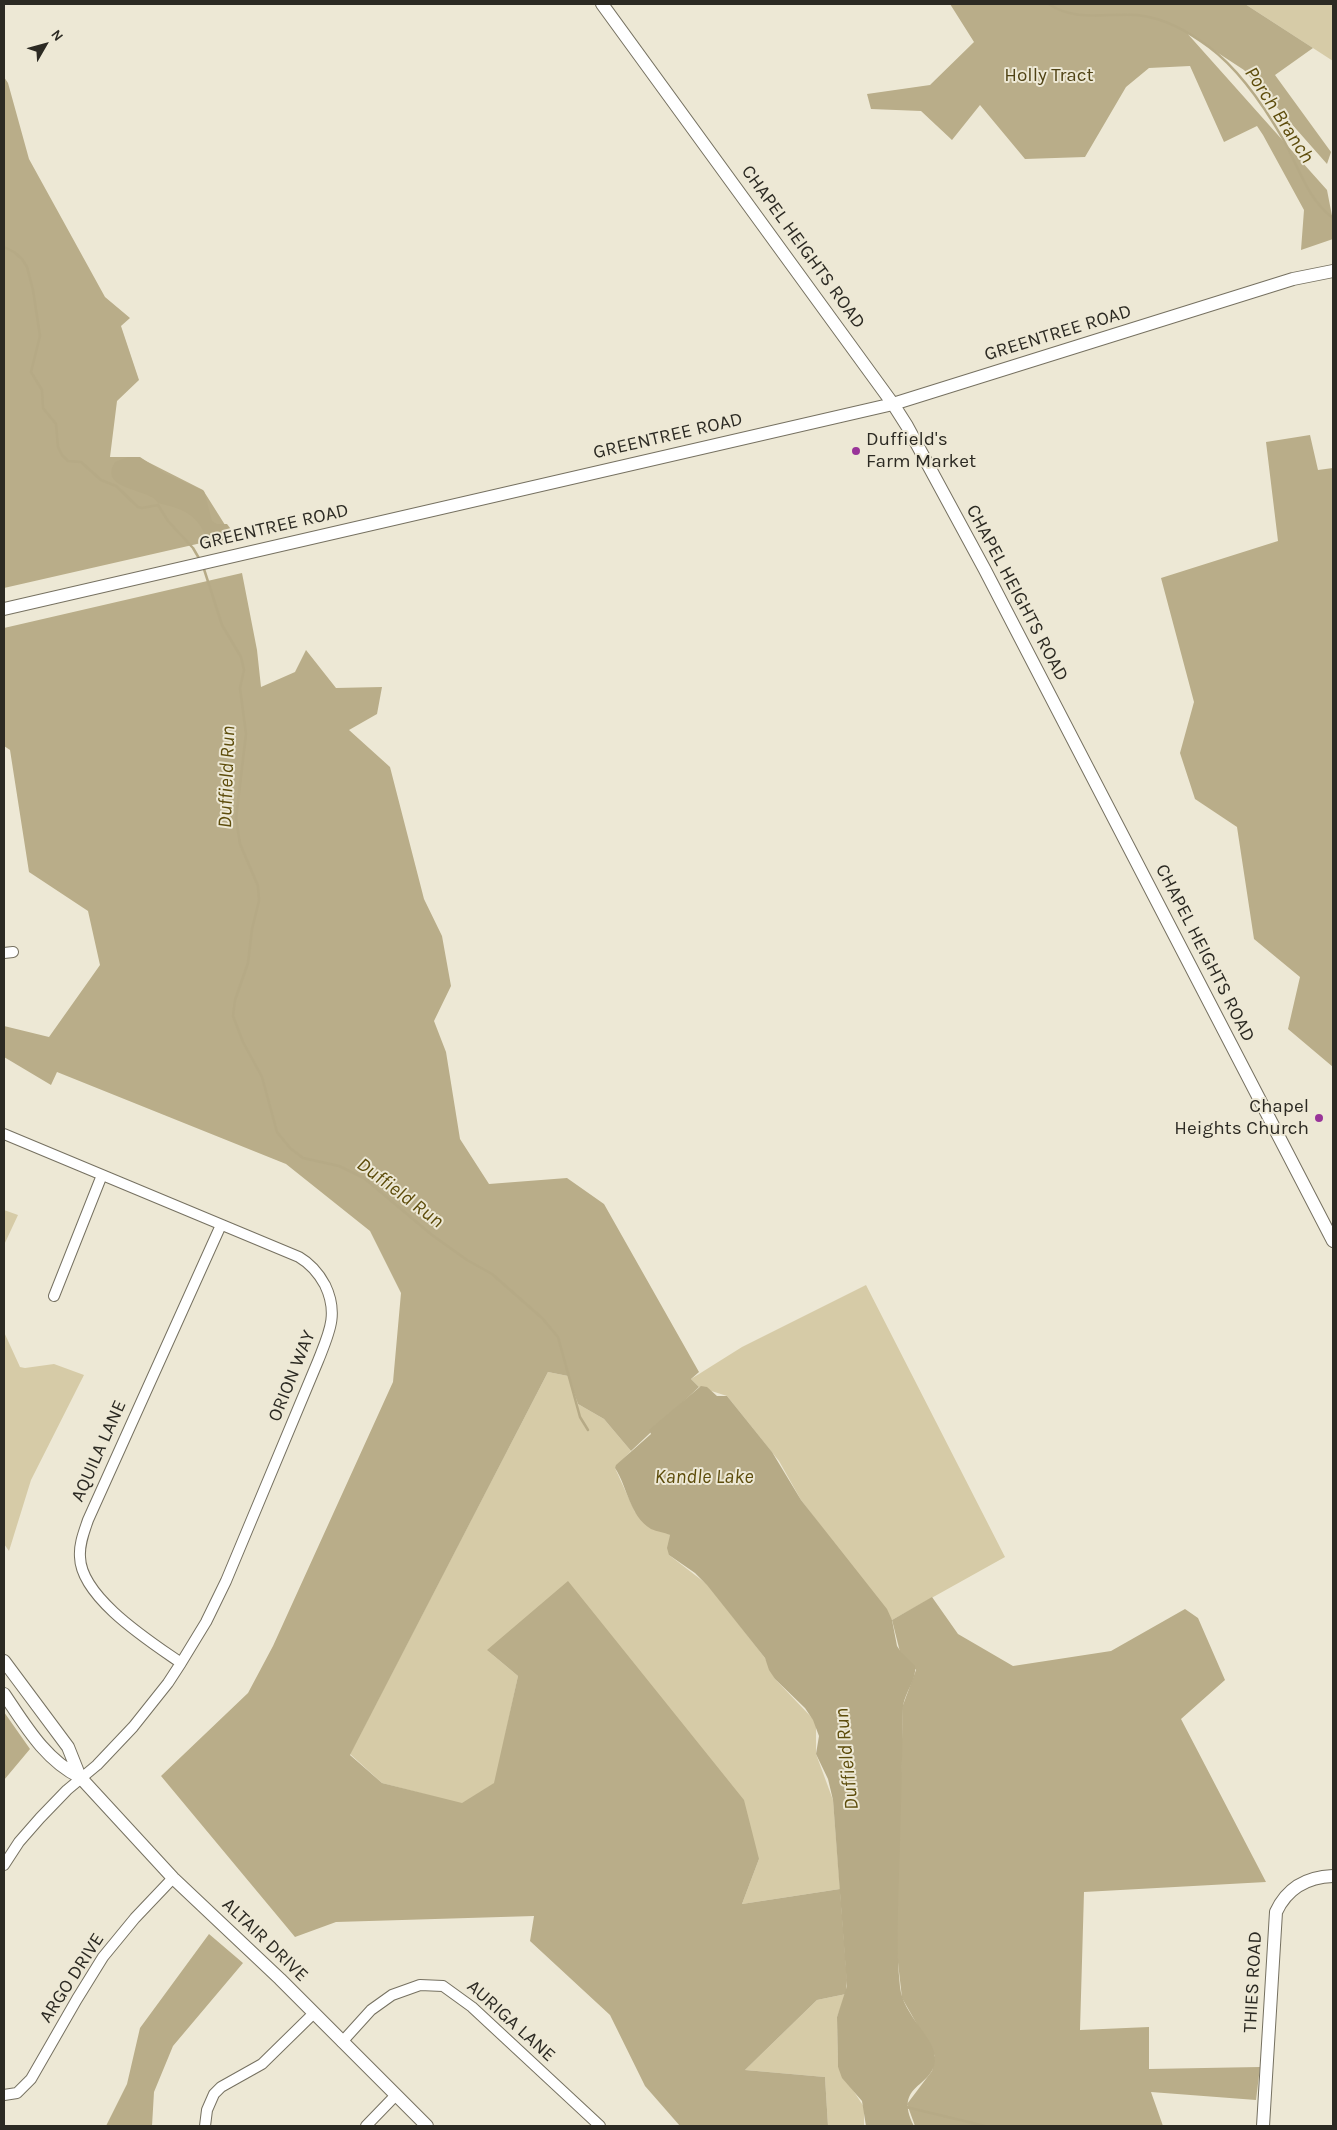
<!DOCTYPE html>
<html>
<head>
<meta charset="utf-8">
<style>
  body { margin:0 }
  #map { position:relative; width:1337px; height:2130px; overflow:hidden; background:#ede8d5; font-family:Karla,sans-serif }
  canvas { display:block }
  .frame { position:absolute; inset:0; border:5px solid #2c2a23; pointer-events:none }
  .north { position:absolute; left:20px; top:20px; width:50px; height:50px; -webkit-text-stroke:4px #ede8d5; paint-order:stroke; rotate:52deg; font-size:14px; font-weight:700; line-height:20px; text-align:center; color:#2c2a23 }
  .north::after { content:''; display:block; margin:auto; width:18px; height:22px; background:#2c2a23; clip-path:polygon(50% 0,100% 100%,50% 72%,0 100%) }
</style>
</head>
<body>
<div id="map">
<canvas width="1337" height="2130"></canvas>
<div class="frame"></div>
<div class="north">N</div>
</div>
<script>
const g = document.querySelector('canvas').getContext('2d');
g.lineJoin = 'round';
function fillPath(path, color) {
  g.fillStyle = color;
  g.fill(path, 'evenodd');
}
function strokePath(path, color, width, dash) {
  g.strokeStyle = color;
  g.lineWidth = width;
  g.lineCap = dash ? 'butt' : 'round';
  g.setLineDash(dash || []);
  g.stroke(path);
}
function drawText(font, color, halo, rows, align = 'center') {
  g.font = font + ' Karla,sans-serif';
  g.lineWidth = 4;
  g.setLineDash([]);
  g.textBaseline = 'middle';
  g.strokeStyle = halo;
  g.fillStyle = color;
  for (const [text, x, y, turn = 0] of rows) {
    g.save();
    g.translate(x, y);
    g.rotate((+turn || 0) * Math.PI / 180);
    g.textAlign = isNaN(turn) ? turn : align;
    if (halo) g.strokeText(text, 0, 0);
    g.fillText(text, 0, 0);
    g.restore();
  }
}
const green = new Path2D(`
  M1245,4H1333V61Z
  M4,1210L18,1215L4,1245Z
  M866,1285L1005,1557L892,1620L801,1500L779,1461L727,1396L699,1387L691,1379L742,1347Z
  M4,1332L20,1367L25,1368L54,1364L84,1375L31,1480L9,1551L4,1544Z
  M548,1372L568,1376L578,1404L604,1419L631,1451L615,1468L635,1512L670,1535L669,1555L708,1585L765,1658L775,1679L816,1722V1754L833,1800L840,1889L742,1904L759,1859L487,1650L518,1676L495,1783L462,1804L382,1783L350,1754Z
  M846,1994L837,2017L838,2067L864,2107V2126H828L825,2077L745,2070L817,2000Z`);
const forest = new Path2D(`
  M950,4H1245L1313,48L1275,75L1331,152L1327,164L1244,70L1186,32L1327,190L1333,221V239L1301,250L1304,210L1263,135L1257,126L1224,142L1190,66L1149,68L1126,87L1085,157L1025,159L980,105L952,140L921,111L871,109L867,94L930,85L974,42Z
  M4,77L8,83L29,159L105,297L130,318L121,326L139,380L117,401L110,457H138L203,490L232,536L4,588Z
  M1310,435L1318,470L1333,468V1067L1288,1029L1300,977L1254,939L1237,827L1195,799L1180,753L1194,702L1161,578L1278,541L1266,442Z
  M242,573L257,650L261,687L295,672L306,650L336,688L382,687L377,714L349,730L390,767L424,899L442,936L451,986L434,1021L446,1052L460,1139L489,1184L567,1178L604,1204L699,1372L691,1379L699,1387L631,1451L604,1419L578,1404L568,1376L548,1372L350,1755L382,1783L462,1803L494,1783L518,1676L487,1650L568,1581L744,1800L759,1859L742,1904L840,1889L847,1980L846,1994L817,2000L745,2070L825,2077L828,2126H680L645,2086L610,2015L530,1941L534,1916L336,1922L295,1937L161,1776L248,1693L273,1646L393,1382L401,1293L370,1231L286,1164L57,1072L51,1085L4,1057V1026L49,1037L100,965L88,911L29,872L10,750L4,746V628Z
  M932,1597L958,1634L1013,1666L1111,1651L1185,1609L1198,1618L1225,1680L1181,1719L1266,1882L1084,1892L1080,2030L1149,2027V2069L1260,2067L1256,2100L1151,2092L1163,2126H915L907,2104L932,2071L935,2056L902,1998L896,1945L903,1705L916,1670L900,1652L892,1620Z
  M4,1712L30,1749L4,1780Z
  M209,1934L243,1963L173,2046L154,2092L152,2126H106L127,2084L140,2028Z`);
const water = new Path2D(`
  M128,457H140L164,473L204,491L212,521L217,524H227L230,528L229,538L218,542L209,541C205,536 203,529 199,524C189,510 174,507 158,503C151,488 97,491 115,462Z
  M701,1386L707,1387L717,1396H727L772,1452L801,1500L887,1609L892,1620L897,1646L901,1652L915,1666C917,1679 905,1692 903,1706C902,1761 901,1817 899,1873C898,1911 896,1949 900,1987C903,2015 934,2037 935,2057C936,2089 892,2082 914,2126H866L862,2101L842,2078L838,2067L837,2017L847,1986L833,1800L828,1779L816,1754L819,1736L813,1720L805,1708L775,1679L769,1670L765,1658L707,1585L695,1573L669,1555L667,1548L670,1535C664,1532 657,1532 651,1529C629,1515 628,1488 615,1468L616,1465L651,1434L649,1430Z`);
const stream = new Path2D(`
  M1049,4C1074,22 1108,13 1137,15C1165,18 1187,31 1209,47C1240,70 1264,106 1283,139C1298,165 1307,199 1333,218
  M4,247L14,252L22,259L27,267L33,290L40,336L31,372L42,390L43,408L56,424L58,447L62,455L68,461L81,462L101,480L116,486L138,507L142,508L158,505L168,521L193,548L200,560
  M203,566L222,625L241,657L244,670L240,688L246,734L236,818L240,844L258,886L259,901L252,929L248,963L235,1000L233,1016L243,1042L262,1077L277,1132L290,1148L303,1158L339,1166L364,1178L432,1235L467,1260L492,1274L542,1318L558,1337L580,1417L588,1430
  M906,2107L985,2126`);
const minor = new Path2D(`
  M4,953L13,952
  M4,1134L299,1257C311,1264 318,1272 325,1285C339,1314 329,1333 318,1361L226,1581L206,1622L181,1663L168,1683L133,1727L97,1765L67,1790L40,1818L19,1842L4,1865
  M54,1296L102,1175
  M181,1663C151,1642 81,1598 80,1557C79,1544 84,1532 88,1520L221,1225
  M342,2042L371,2010L392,1995L420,1985L443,1986L472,2007L600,2126
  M4,2095L17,2093L31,2079L77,1999L103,1957L135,1918L173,1878
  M205,2126L207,2110L214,2094L221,2087L262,2064L313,2014
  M366,2126L395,2096`);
const tertiary = new Path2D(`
  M602,4L893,404L907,426L985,570L1333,1241
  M4,609L893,404L1293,279L1333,271
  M4,1661L68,1747L80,1777
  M4,1694C25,1725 45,1760 80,1777L173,1878L280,1979L427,2126
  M1263,2126L1276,1912C1287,1888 1307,1877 1333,1876`);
const markers = [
  [856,451,5,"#993499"],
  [1319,1118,5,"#993499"]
];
const parkNames = [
  ["Holly Tract",1049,76]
];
const streetNames = [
  ["CHAPEL HEIGHTS ROAD",803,247,54],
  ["GREENTREE ROAD",1058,333,-17],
  ["GREENTREE ROAD",668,436,-13],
  ["GREENTREE ROAD",274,527,-13],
  ["CHAPEL HEIGHTS ROAD",1017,593,62],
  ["CHAPEL HEIGHTS ROAD",1205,953,63],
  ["ORION WAY",292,1376,-68],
  ["AQUILA LANE",99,1451,-66],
  ["ALTAIR DRIVE",265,1940,44],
  ["ARGO DRIVE",72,1978,-57],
  ["THIES ROAD",1253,1982,-87],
  ["AURIGA LANE",511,2021,42]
];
const poiNames = [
  ["Duffield's",866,440],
  ["Farm Market",866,462],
  ["Chapel",1309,1107,"right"],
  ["Heights Church",1309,1129,"right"]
];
const waterNames = [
  ["Porch Branch",1279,115,57],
  ["Duffield Run",227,777,-88],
  ["Duffield Run",400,1193,37],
  ["Kandle Lake",704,1477],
  ["Duffield Run",847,1759,-96]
];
fillPath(green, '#d6cba7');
fillPath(forest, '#b9ad89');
fillPath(water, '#b6aa86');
strokePath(stream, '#b6aa86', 2.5);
strokePath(minor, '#767161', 12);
strokePath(tertiary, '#767161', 14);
strokePath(minor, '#fff', 10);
strokePath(tertiary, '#fff', 12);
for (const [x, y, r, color] of markers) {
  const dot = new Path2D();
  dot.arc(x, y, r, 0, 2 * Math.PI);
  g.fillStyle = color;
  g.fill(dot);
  strokePath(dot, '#ede8d5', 2);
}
drawText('19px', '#504315', '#ede8d5', parkNames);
drawText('19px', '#2c2a23', '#ede8d5', streetNames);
drawText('19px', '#2c2a23', '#ede8d5', poiNames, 'left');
drawText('italic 20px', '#5d4c0b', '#ede8d5', waterNames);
</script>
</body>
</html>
